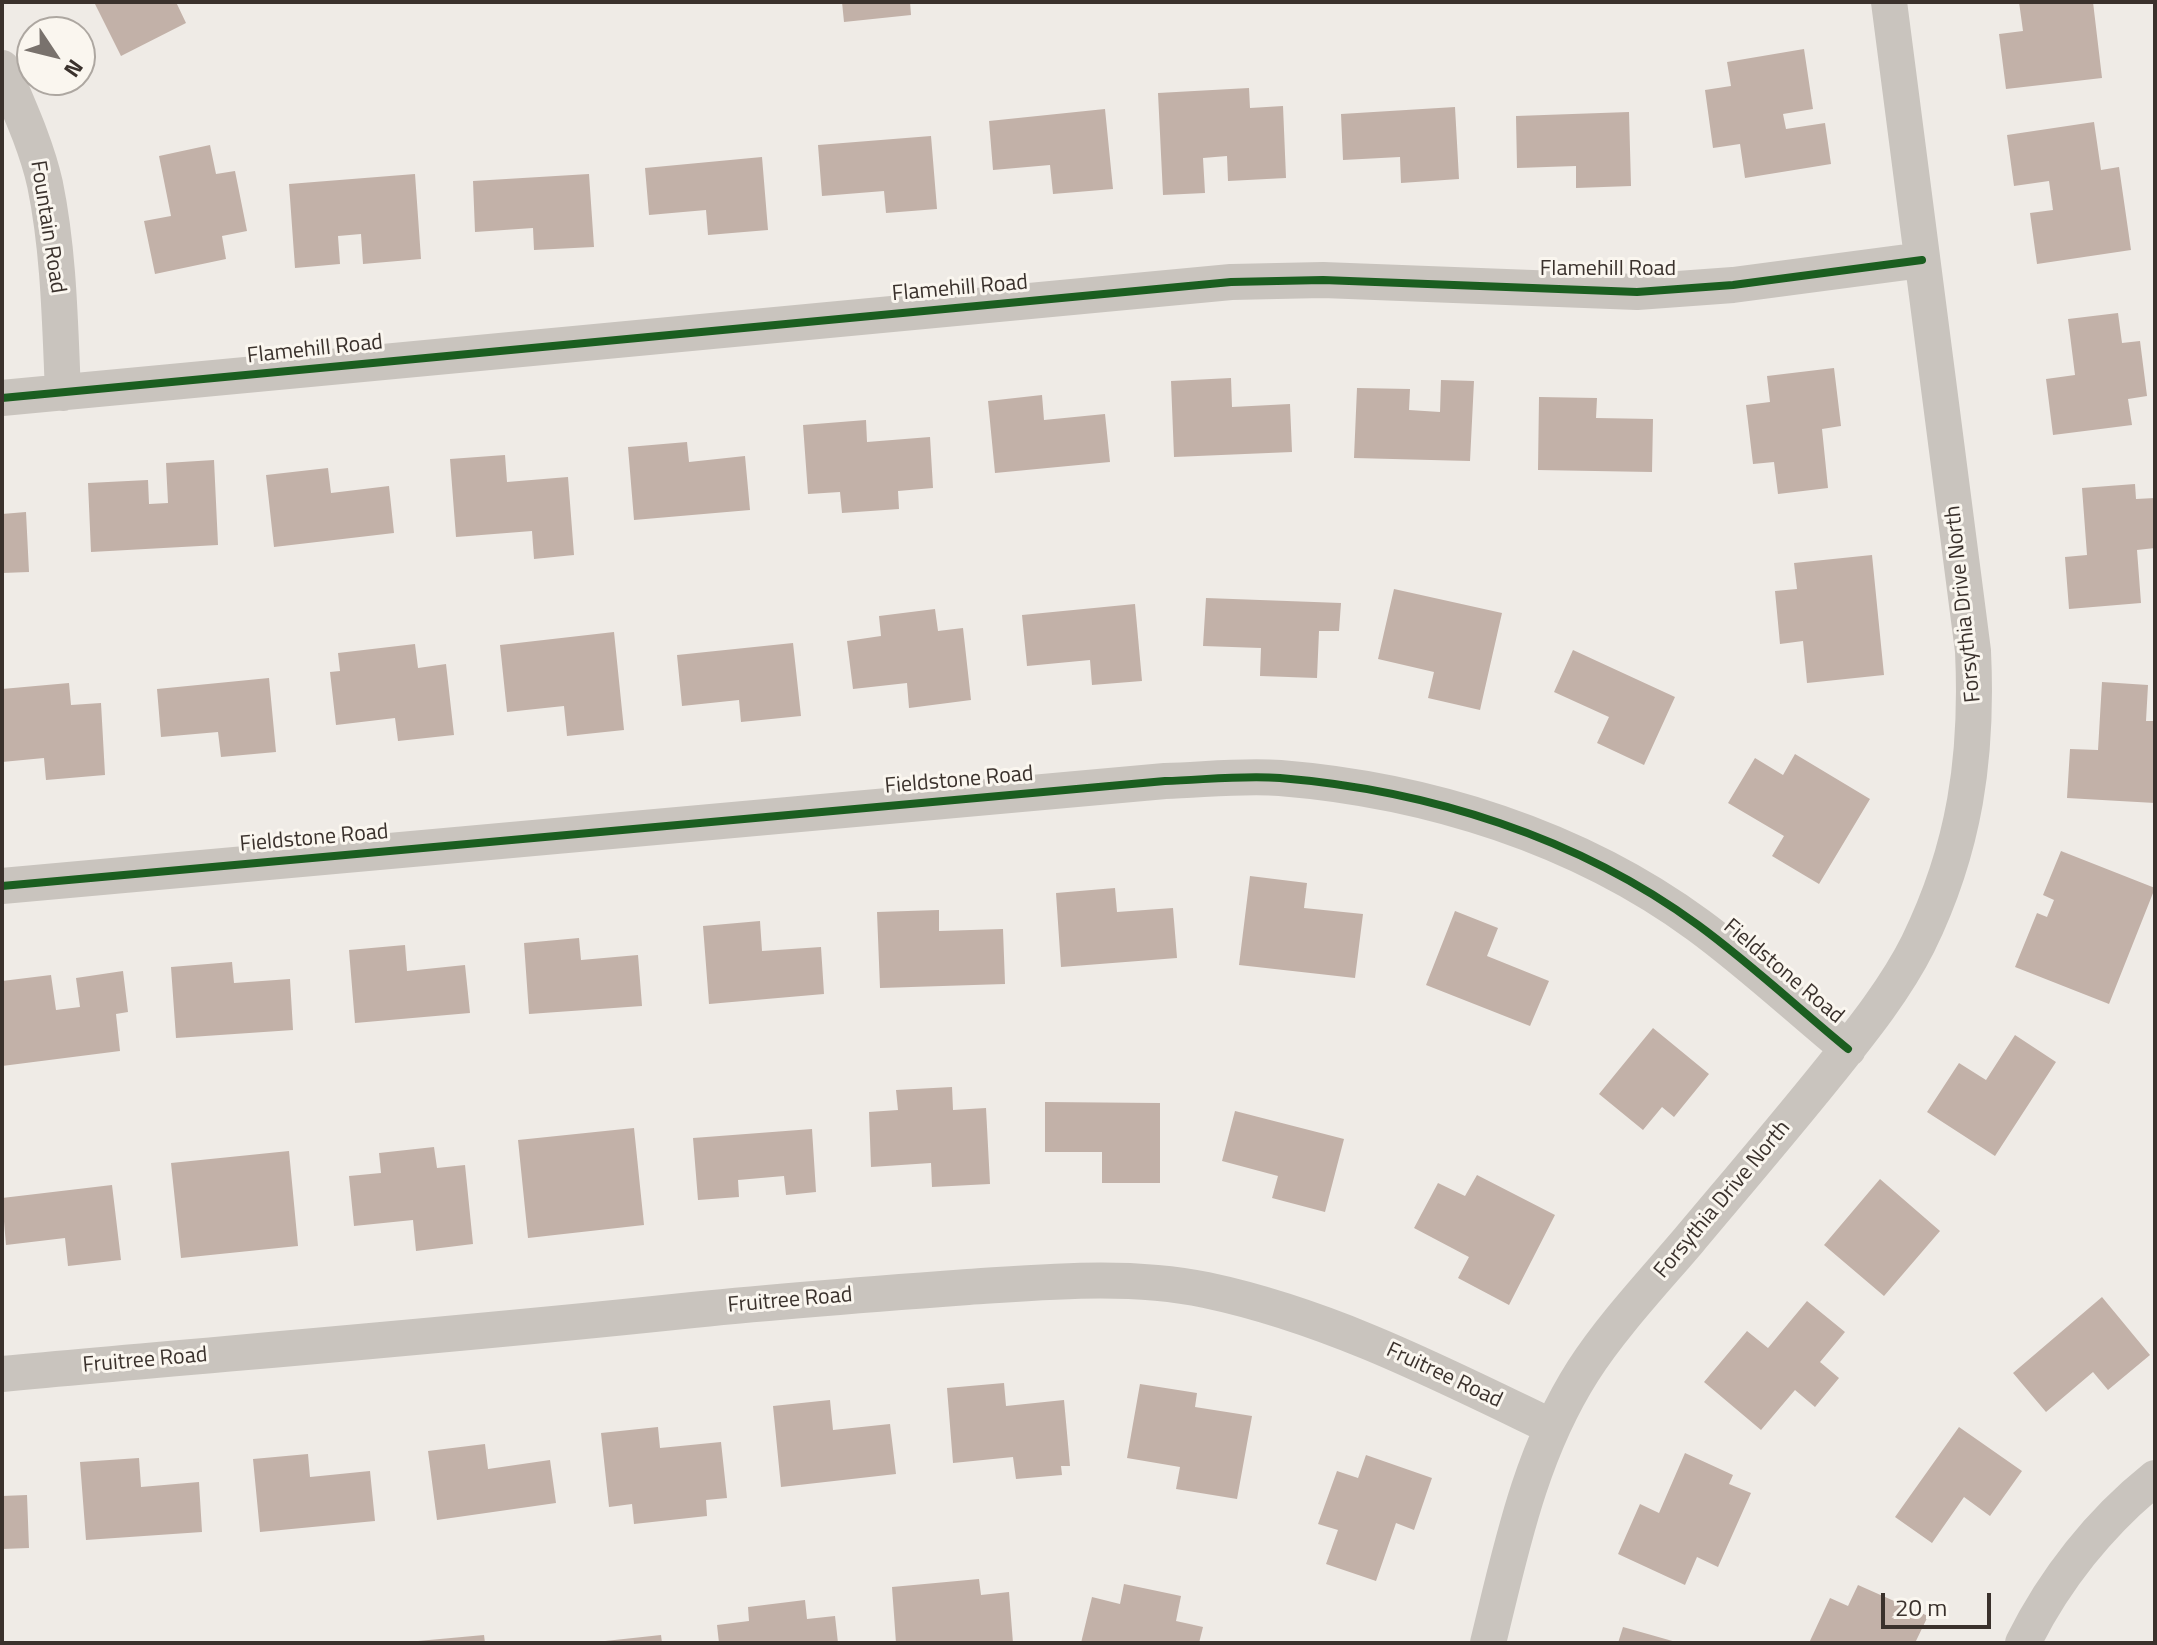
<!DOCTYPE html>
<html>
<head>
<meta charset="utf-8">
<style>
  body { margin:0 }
  #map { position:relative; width:2157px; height:1645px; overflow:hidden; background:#efebe6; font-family:"Titillium Web",sans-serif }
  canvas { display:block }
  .frame { position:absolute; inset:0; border:4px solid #3a312c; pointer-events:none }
  .north { position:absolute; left:16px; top:16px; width:80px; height:80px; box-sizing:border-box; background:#faf6ef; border:2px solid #ada7a1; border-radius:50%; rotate:125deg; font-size:22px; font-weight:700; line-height:32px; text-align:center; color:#3a312c }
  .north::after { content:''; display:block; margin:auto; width:28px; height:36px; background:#79726d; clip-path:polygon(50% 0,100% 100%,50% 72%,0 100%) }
  .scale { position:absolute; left:1881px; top:1593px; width:110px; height:36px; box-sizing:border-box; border:4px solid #3a312c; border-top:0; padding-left:10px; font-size:24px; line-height:28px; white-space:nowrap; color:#3a312c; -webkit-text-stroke:6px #faf6ef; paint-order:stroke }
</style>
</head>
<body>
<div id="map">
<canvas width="2157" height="1645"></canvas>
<div class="frame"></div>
<div class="north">N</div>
<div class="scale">20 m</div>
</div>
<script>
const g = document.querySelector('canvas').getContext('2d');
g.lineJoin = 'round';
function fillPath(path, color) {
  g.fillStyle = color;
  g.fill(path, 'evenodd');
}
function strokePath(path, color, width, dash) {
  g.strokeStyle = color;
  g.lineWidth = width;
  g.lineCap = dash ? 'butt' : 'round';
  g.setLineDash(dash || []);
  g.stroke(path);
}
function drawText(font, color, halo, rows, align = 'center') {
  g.font = font + ' "Titillium Web",sans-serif';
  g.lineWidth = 6;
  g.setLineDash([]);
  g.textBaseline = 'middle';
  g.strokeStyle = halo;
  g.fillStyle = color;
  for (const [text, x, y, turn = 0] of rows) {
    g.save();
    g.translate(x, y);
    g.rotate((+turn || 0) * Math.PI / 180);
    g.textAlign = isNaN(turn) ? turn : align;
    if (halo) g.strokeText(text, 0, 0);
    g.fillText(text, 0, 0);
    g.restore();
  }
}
const building = new Path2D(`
  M99,2H176L186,23L121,56L95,4Z
  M842,2H910L911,15L844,22Z
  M2019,2H2093L2102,78L2006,89L1999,34L2023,31Z
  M1804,49L1813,109L1783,114L1786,129L1825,123L1831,164L1745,178L1740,144L1713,148L1705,90L1731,86L1727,62Z
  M1249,88L1250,108L1283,106L1286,178L1228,181L1227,156L1203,158L1205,193L1163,195L1158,93Z
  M1455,107L1459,179L1401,183L1400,157L1343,160L1341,114Z
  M1105,109L1113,189L1053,194L1050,165L993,170L989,121Z
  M1629,112L1631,186L1576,188V166L1517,168L1516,116Z
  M2094,122L2101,170L2119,167L2131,250L2037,264L2030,213L2053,210L2049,181L2014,186L2007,135Z
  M931,136L937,209L886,213L884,191L822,196L818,145Z
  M210,145L216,174L235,171L247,231L222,236L226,259L155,274L144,221L171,216L159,156Z
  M762,157L768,230L708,235L706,210L649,215L645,168Z
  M415,174L421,259L363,264L361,234L338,236L340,264L295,268L289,184Z
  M589,174L594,247L534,250L533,228L475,232L473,181Z
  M2118,313L2122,343L2140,341L2147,396L2128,399L2132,425L2053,435L2046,379L2075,375L2068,319Z
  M1834,368L1841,426L1822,429L1828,488L1778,494L1774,462L1753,464L1746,405L1770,402L1767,376Z
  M1231,378L1232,407L1290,404L1292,452L1174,457L1171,381Z
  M1441,380L1474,381L1470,461L1354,458L1357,388L1410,389L1409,410L1440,412Z
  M1042,395L1044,420L1105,414L1110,462L995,473L988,401Z
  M1539,397L1597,398L1596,418L1653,419L1652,472L1538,470Z
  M866,420L867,442L930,437L933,488L898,491L899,509L842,513L840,492L808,494L803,425Z
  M687,442L689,462L745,456L750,510L634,520L628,447Z
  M505,455L507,482L568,477L574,555L534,559L532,531L456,537L450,459Z
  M214,460L218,545L91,552L88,483L148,480L149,504L168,503L166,463Z
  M328,468L331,493L389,486L394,533L274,547L266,475Z
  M2135,484L2136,499L2155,498V548L2137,550L2141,603L2069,609L2065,557L2087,555L2082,488Z
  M26,512L29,572L2,573V514Z
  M1872,555L1884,675L1807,683L1803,641L1780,644L1775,591L1797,589L1794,563Z
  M1394,589L1502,613L1480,710L1428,698L1434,672L1378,659Z
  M1206,598L1341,603L1339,631H1319L1317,678L1260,676L1261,648L1203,646Z
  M1135,604L1142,681L1092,685L1090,660L1027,666L1022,615Z
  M935,609L938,631L963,628L971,700L909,708L907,683L853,689L847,641L881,636L879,616Z
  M614,632L624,730L567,736L564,706L507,712L500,645Z
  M793,643L801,716L741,722L739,700L682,706L677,655Z
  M415,644L418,668L446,664L454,735L398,741L395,718L336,725L330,672L340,671L338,653Z
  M1573,650L1675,697L1644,765L1597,743L1609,717L1554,692Z
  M269,678L276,752L221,757L218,732L161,737L157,689Z
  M2102,682L2148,685L2146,721H2155V803L2067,798L2070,749L2098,750Z
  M69,683L71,705L101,703L105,775L46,780L44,758L2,762V689Z
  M1795,754L1870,799L1819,884L1772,856L1784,836L1728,803L1755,758L1783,775Z
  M2061,851L2155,888L2109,1004L2015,967L2037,913L2047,917L2054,900L2043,895Z
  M1250,876L1307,883L1304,908L1363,914L1355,978L1239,965Z
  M1115,888L1117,912L1173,908L1177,958L1061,967L1056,893Z
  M939,910V931L1003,929L1005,984L880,988L877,912Z
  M1455,911L1498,928L1487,956L1549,981L1530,1026L1426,985Z
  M760,921L762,951L821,947L824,994L709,1004L703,926Z
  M579,938L581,960L638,955L642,1006L529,1014L524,943Z
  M405,945L407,971L465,965L470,1013L355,1023L349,950Z
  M232,962L234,983L290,979L293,1030L176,1038L171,967Z
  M123,971L128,1012L116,1014L120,1051L2,1066V981L51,975L56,1010L80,1007L76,978Z
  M1653,1028L1709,1074L1674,1117L1662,1107L1643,1130L1599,1094Z
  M2015,1035L2056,1062L1995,1156L1927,1112L1959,1063L1986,1080Z
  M952,1087L953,1110L986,1108L990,1184L932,1187L931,1163L871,1167L869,1112L898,1110L896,1090Z
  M1045,1102L1160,1103V1183H1102V1152H1045Z
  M1235,1111L1344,1139L1325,1212L1272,1198L1278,1176L1222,1161Z
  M634,1128L644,1225L528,1238L518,1140Z
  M812,1129L816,1192L786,1195L784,1176L738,1180L739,1197L698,1200L693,1138Z
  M434,1147L437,1168L465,1165L473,1244L416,1251L413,1220L354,1226L349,1176L381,1173L379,1153Z
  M289,1151L298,1246L181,1258L171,1163Z
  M1477,1175L1555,1215L1509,1305L1458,1278L1469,1257L1414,1228L1438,1183L1465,1196Z
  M1880,1179L1940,1231L1884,1296L1824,1245Z
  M112,1185L121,1260L68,1266L65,1238L6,1245L2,1198Z
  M2102,1297L2150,1355L2108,1390L2093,1372L2046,1412L2013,1373Z
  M1807,1301L1845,1332L1820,1362L1839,1378L1815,1407L1795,1390L1761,1430L1704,1382L1747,1331L1768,1348Z
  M1004,1383L1006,1406L1064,1400L1070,1466H1061L1062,1475L1016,1479L1013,1457L953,1463L947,1388Z
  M1140,1384L1197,1393L1195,1407L1252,1416L1237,1499L1176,1489L1180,1467L1127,1458Z
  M830,1400L833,1430L890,1424L896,1474L781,1487L773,1406Z
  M658,1427L660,1448L721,1442L727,1498L706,1500L707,1516L634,1524L632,1504L609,1507L601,1433Z
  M1959,1427L2022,1471L1990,1516L1964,1497L1932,1543L1895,1517Z
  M485,1444L488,1469L550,1460L556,1503L437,1520L428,1451Z
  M1685,1453L1733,1475L1729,1484L1751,1493L1718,1567L1697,1557L1685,1585L1618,1554L1640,1504L1659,1513Z
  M308,1454L310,1477L370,1471L375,1521L260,1532L253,1459Z
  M1366,1455L1432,1478L1414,1530L1396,1523L1376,1581L1326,1564L1338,1530L1318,1524L1337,1471L1358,1478Z
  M139,1458L141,1487L199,1482L202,1532L86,1540L80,1462Z
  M27,1495L29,1548L2,1549V1496Z
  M979,1579L981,1595L1009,1592L1013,1643H896L892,1587Z
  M1124,1584L1181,1596L1176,1621L1203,1627L1199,1643H1081L1092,1597L1120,1604Z
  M1858,1585L1928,1616L1915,1643H1809L1830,1598L1848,1606Z
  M805,1600L807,1619L835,1616L838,1643H719L717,1625L749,1621L748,1607Z
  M1623,1627L1676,1642V1643H1618Z
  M484,1635L485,1643H418V1641Z
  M661,1635L662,1643H605V1641Z`);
const minor = new Path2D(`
  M2,68C18,106 36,144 45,184C59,252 60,324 63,393
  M2,398L1231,282L1323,280L1637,292L1733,285L1922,260
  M2,886L1165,781C1203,780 1242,775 1280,778C1428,790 1578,837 1698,925C1750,963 1798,1008 1848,1049
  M2,1374C229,1353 456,1335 683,1311C778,1301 873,1294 968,1287C1047,1282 1128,1274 1206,1290C1329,1316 1440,1373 1552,1427
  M1488,1643C1511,1549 1530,1454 1583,1371C1611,1327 1655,1280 1689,1240C1736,1184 1783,1129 1828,1073C1860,1033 1895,990 1918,944C1965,848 1978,757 1973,651L1889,2
  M2023,1643C2054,1580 2100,1522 2155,1478`);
const cycleway = new Path2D(`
  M2,398L1231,282L1323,280L1637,292L1733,285L1922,260
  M2,886L1165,781C1203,780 1242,775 1280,778C1428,790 1578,837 1698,925C1750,963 1798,1008 1848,1049`);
const streetNames = [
  ["Fountain Road",47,227,81],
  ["Flamehill Road",1608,270],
  ["Flamehill Road",960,289,-5],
  ["Flamehill Road",315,350,-6],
  ["Forsythia Drive North",1964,604,-96],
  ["Fieldstone Road",959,781,-5],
  ["Fieldstone Road",314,839,-5],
  ["Fieldstone Road",1783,972,40],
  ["Forsythia Drive North",1723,1200,-50],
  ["Fruitree Road",790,1301,-5],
  ["Fruitree Road",145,1361,-5],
  ["Fruitree Road",1444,1376,25]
];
fillPath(building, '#c2b1a8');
strokePath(minor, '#c9c4be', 36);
strokePath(cycleway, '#1b5e20', 8);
drawText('22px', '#3a312c', '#faf6ef', streetNames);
</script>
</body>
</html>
